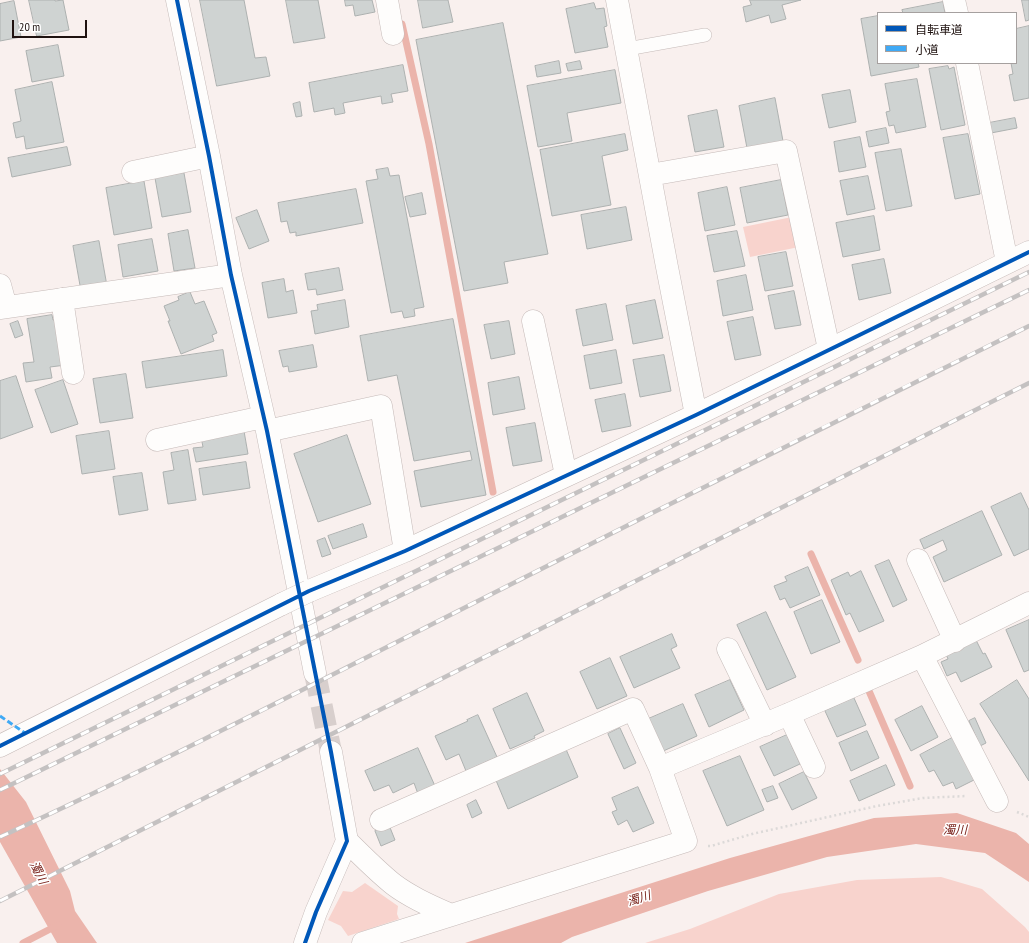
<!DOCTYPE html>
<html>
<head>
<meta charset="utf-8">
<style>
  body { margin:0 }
  #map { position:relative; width:1029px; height:943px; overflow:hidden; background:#f9f0ee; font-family:"PT Sans Narrow","Noto Sans JP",sans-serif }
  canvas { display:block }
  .legend { position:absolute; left:877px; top:12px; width:140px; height:52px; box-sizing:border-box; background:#fff; border:1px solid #a5a09f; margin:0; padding:5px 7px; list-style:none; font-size:12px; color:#1f1210 }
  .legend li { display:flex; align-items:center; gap:8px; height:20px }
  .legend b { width:20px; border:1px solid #a5a09f }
  .scale { position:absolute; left:12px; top:20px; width:75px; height:18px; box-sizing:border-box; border:2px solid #1f1210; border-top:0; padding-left:5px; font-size:12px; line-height:14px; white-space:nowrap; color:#1f1210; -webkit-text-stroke:3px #fff; paint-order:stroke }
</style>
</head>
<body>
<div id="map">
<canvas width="1029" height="943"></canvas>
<ul class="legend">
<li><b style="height:5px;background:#0057b8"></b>自転車道</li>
<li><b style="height:5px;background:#3fa9f5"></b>小道</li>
</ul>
<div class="scale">20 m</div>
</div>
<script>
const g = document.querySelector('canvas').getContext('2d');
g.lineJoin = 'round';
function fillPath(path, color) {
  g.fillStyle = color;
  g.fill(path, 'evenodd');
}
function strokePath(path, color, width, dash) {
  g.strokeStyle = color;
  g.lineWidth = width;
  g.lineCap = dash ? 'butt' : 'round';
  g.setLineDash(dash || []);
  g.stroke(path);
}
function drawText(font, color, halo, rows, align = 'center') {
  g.font = font + ' "PT Sans Narrow","Noto Sans JP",sans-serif';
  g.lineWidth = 3;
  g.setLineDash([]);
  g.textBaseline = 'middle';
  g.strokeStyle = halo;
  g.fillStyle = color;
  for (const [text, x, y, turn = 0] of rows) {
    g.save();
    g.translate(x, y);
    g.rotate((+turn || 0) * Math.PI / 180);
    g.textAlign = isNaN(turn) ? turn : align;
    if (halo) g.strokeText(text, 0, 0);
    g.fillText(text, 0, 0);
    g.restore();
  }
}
const green = new Path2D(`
  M792,217L799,247L750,257L743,227Z
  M941,877L982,889L1025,927L1029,932V943H645L690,929L779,894L857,880Z
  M365,883L398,906L397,914L399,919L348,936L341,926L328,920L343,891L352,892Z`);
const water = new Path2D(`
  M0,769L26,802L70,891L75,911L97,943H57L0,842Z
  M957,813L1016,833L1029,844V882L985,853L916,844L827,857L708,891L572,937L561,943H465L730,858L874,818Z`);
const stream = new Path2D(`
  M402,24L429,144L493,492
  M811,554L858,660
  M869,691L910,786
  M23,943L58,925`);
const building = new Path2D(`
  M29,0H55V1L63,0L69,30L37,36Z
  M200,0H244L255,58L266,57L270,76L217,86Z
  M286,0H318L325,38L294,43Z
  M345,0H372L375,12L355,16L353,5L346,6Z
  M418,0H448L453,22L423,28Z
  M750,0H801L782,5L786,19L771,23L769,15L746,22L743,7L751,5Z
  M1022,0H1029V20L1026,21Z
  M14,1L21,37L0,41V4Z
  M943,2L945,13H903L902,10Z
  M594,3L596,9L604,8L607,26L604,27L608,47L575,53L566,9Z
  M878,16V63H918L919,67L871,76L861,19Z
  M503,23L548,254L504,262L508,283L464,291L416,40Z
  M1029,26V98L1014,101L1009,75L1013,74L1011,63H1016V29Z
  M58,45L64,76L32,82L26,51Z
  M559,61L561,73L537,77L535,66Z
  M580,61L582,69L568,71L566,64Z
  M403,65L408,91L391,94L393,102L382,104L381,96L343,103L345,113L335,115L334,108L314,112L309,83Z
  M948,66L949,69L954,67L965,125L941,130L929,69Z
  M615,70L621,103L567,113L572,141L538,147L527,86Z
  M917,79L926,127L896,133L894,125L889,126L886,112L890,111L885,84Z
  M52,82L64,142L26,149L24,136L16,138L13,123L21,121L15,90Z
  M850,90L856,122L829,128L822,95Z
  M775,98L783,141L747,148L739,106Z
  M300,102L302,116L296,117L293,104Z
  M717,110L724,147L695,152L688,116Z
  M1015,118L1017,128L991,133L989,123Z
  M886,128L889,143L869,147L866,132Z
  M625,134L628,150L602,156L611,205L552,216L540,150Z
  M968,134L980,194L955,199L943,138Z
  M860,137L866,167L839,172L834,142Z
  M67,147L71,165L12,177L8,158Z
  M901,149L912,206L886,211L875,153Z
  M388,168L390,176L399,175L424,307L414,309L415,316L404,318L402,311L391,313L366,181L378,179L376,170Z
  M184,173L191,212L162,217L155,178Z
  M868,176L875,209L847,215L840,181Z
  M781,180L788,215L747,223L740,188Z
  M144,181L152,228L114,235L106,188Z
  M727,187L735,225L705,231L698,193Z
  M356,189L363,223L296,236V232L290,233L287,221L281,222L278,203Z
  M422,193L426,214L410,217L405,197Z
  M626,207L632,240L587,249L581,215Z
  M257,210L269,241L249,249L236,218Z
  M874,216L880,250L843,257L836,223Z
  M188,230L195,268L174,271L168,234Z
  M737,231L745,266L714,272L707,236Z
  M152,239L158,271L123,277L118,245Z
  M99,241L107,286L81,291L73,246Z
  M786,252L793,286L765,291L758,257Z
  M884,259L891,293L859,300L852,265Z
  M339,268L343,290L317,295L316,289L308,290L305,274Z
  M746,275L753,310L723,316L717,281Z
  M284,279L286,292L293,290L297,313L268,318L262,283Z
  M794,291L801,325L775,329L768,296Z
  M190,292L195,304L204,301L217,333L212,335L214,341L181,354L168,321H170L164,306L179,300L178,297Z
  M345,300L349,327L315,334L311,311L318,310L317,305Z
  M655,300L663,338L633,344L626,306Z
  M606,304L613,340L583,346L576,310Z
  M52,315L53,320L58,319L66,365L50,367L52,378L26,382L23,363L34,362L27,319Z
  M753,317L761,355L735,360L727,322Z
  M453,319L486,495L421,507L414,471L472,460L470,451L414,461L397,375L368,381L360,336Z
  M18,321L23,335L15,338L10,324Z
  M509,321L515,354L491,359L484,325Z
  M313,345L317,367L289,372L288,366L283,367L279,351Z
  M223,350L227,376L146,388L142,362Z
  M616,350L622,383L590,389L584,356Z
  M664,355L671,391L640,397L633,360Z
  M126,374L133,418L100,423L93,379Z
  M16,376L33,427L0,439V381Z
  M519,377L525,409L493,415L488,383Z
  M63,380L78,424L51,433L35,390Z
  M625,394L631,426L602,432L595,400Z
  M535,423L542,461L513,466L506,428Z
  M109,431L115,469L82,474L76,436Z
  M244,431L248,454L196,462L193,448L203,447L201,437Z
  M347,435L371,504L318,522L294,454Z
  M188,450L196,500L168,504L163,472L174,470L171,453Z
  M246,462L250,488L203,495L199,469Z
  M142,473L148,510L119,515L113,477Z
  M1021,493L1029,510V549L1014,556L991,507Z
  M982,511L1002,555L944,582L933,557L947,550L943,540L924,549L920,540Z
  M363,524L367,537L333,549L328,536Z
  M325,538L331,554L322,557L317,541Z
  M889,560L907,600L893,607L875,566Z
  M808,567L820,595L790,608L785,598L780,600L774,586L787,581L785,577Z
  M861,571L884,621L859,632L850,613L846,615L831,580L848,572L850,576Z
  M822,600L840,642L811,654L794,612Z
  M766,612L796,677L767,690L737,625Z
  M1029,620V670L1024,672L1006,630Z
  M672,634L677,646L671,649L680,668L634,688L620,657Z
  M976,640L983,654L985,653L992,667L961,682L956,672L947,676L941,662L948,659L946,654Z
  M610,658L627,696L597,709L580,672Z
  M730,680L744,710L709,727L695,695Z
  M1017,680L1029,699V781L980,704Z
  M527,693L544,731L534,736L535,738L510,749L493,709Z
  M854,698L866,725L837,737L825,711Z
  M683,704L697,736L661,752L646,720Z
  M922,706L938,737L911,751L895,720Z
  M478,715L497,757L466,771L459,754L446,760L435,736L468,721L467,720Z
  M975,718L986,743L980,746L969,721Z
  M620,728L636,763L624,769L608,734Z
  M867,731L879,758L851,771L839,743Z
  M787,735L800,764L774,776L760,747Z
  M954,737L976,779L956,789L953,782L943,786L934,770L929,772L920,755Z
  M565,747L578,777L508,809L495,778Z
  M418,748L435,786L418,794L414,783L393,793L389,785L374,791L365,771Z
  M740,756L764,810L727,826L703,771Z
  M886,765L895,785L859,801L850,781Z
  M804,772L817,798L792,810L779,784Z
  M773,786L778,798L767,802L762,790Z
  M638,787L654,823L633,832L627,820L618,825L612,812L617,810L612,798Z
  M476,800L482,813L472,818L467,805Z
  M389,825L395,840L381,846L375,831Z`);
const minorTunnel = new Path2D(`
  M315,673L331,752`);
const path = new Path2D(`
  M1017,812L1029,817
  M708,846H711L752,834L877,806L923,798L967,796`);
const service = new Path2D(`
  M627,49L705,35`);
const minor = new Path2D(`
  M177,0L209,156L231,275L267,431L315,673
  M387,0L393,34
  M617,0L667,267L696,415
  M954,0L957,13
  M967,63L1007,262
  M133,172L209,156
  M650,175L786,151L829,349
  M0,285L6,307
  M62,299L73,373
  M0,308L231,275
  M533,321L566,475
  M267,431L381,406L405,551
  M157,440L263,417
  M918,560L955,641
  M309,591L405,551L696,415L1029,252
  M728,649L765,725
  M922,656L997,801
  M789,714L814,767
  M0,746L282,604
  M381,820L633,709L660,768
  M347,841C362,856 377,871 393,884C410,897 431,906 451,915
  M305,943L316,912L347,841L331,752
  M363,943L686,841L660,768L789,714L922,656L1029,603`);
const rail = new Path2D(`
  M0,774L1029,272
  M0,790L1029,290
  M0,837C157,765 312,685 466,607C653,512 841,418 1029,326
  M0,901L1029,383`);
const minorBridge = new Path2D(`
  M282,604L309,591`);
const quiet = new Path2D(`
  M0,716L25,733`);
const cycleway = new Path2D(`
  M177,0L209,156L231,275L267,431L331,752L347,841L316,912L305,943
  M0,746L309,591L405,551L696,415L1029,252`);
const waterNames = [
  ["濁川",955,831],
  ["濁川",38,873,63],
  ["濁川",639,899,-18]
];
fillPath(green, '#f8d3cd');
fillPath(water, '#ebb4ab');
strokePath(stream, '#ebb4ab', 7);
fillPath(building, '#cfd3d2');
strokePath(building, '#adb1b0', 1);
strokePath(minorTunnel, '#d8cfcd', 22, [22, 11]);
strokePath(service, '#c5bab8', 14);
strokePath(minor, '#c5bab8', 23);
strokePath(path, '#dcd9d8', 2.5, [2, 3]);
strokePath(service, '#fefdfc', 13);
strokePath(minor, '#fefdfc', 22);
strokePath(rail, '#c4c1c1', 4.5);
strokePath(rail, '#fff', 3, [9]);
strokePath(minorBridge, '#c5bab8', 23, []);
strokePath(minorBridge, '#fefdfc', 22);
strokePath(quiet, '#3fa9f5', 3, [6, 3]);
strokePath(cycleway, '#0057b8', 4);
drawText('italic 12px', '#782019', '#fff', waterNames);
</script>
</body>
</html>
